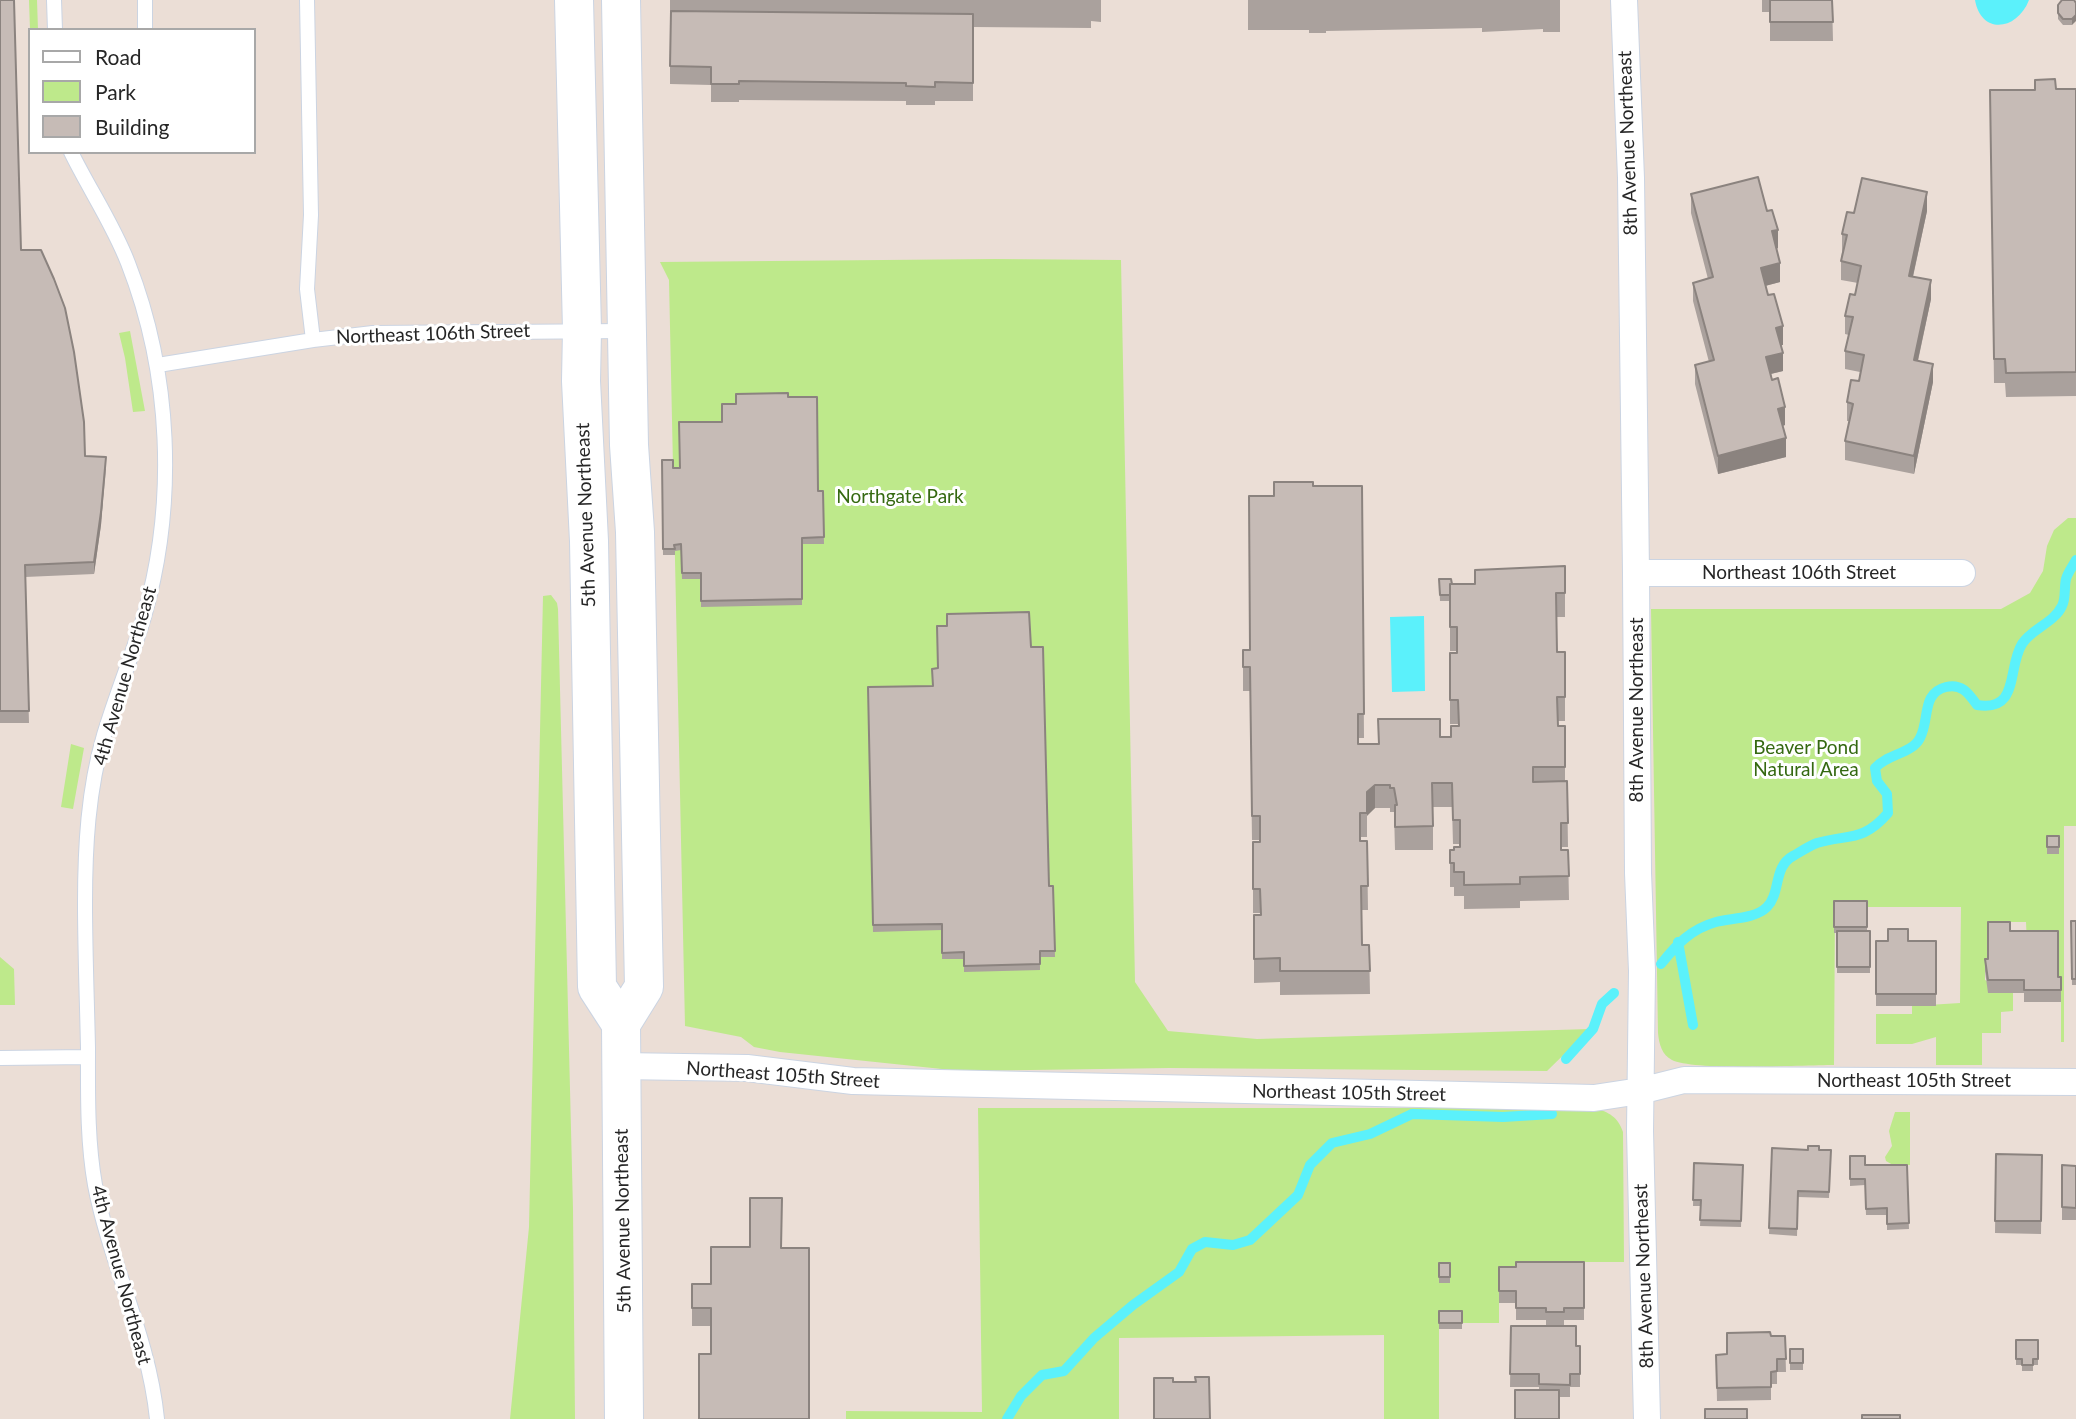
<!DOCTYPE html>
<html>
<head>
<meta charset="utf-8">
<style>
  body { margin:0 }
  #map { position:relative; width:2076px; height:1419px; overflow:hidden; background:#ebded6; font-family:Lato,sans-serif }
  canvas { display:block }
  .legend { position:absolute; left:28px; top:28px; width:228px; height:126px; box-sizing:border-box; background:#fff; border:2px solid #a8a8a8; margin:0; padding:9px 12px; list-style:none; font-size:21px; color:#262626 }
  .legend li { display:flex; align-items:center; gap:14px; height:35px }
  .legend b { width:35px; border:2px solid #a8a8a8 }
</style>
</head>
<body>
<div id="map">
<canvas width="2076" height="1419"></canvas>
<ul class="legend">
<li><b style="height:9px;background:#fff"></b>Road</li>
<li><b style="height:19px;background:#bee98b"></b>Park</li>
<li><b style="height:19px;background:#c6bbb6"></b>Building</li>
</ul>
</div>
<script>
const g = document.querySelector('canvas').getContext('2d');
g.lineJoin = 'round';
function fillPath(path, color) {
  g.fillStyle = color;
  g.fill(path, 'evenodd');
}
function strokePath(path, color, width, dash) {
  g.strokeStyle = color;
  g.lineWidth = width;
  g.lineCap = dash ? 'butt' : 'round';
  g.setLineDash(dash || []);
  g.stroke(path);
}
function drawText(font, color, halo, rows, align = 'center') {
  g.font = font + ' Lato,sans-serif';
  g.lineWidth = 6;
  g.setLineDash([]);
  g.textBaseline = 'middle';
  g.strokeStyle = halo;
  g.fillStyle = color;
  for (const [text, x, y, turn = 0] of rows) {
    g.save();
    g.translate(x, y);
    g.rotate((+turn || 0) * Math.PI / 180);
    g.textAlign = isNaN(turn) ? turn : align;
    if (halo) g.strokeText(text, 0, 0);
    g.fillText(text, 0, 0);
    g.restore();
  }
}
const green = new Path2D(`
  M29,0H37L38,30H30Z
  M995,259L1121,260L1135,982L1168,1031L1257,1039L1590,1029L1547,1071L1170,1068L961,1071L780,1052L754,1047L741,1037L685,1026L669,280L660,262Z
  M130,331L145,411L133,412L125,358L119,333Z
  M2068,518H2076V826H2064V1042H2061V990L2027,944L2026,922H2000L1988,971L1985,972V980L2013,993V1011L2001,1012V1033H1982V1065H1936V1037L1912,1044H1876V1014H1912V1006L1960,1003L1961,907H1835L1834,1065C1804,1065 1693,1071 1672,1060C1662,1055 1659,1044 1658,1033L1651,609H2001L2030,593L2043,571L2047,546L2054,530Z
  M551,595L557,603L558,609L573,1209L575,1419H510L529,1227L543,596Z
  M71,744L84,748L73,809L61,807Z
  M0,957L14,969L15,1005H0Z
  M978,1108H1594C1609,1112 1618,1117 1623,1132L1624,1262H1517L1516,1280H1499V1323H1462V1317H1439V1419H1384V1335L1119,1338V1419H846V1411L982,1412Z
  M1895,1112H1910V1165H1893L1886,1161L1885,1157L1892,1146L1889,1131Z`);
const water = new Path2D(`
  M1975,0H2029C2017,31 1981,35 1975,0Z
  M1424,616L1425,691L1392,692L1390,617Z`);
const stream = new Path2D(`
  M1678,942L1693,1025
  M1661,964C1677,944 1691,929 1716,922C1731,918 1755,919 1767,907C1781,893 1773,867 1793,856C1800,852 1809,846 1817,843C1849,834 1863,842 1888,813L1887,794L1877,781L1875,768C1887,754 1912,754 1920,738C1930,720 1921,693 1946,687C1962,683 1969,694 1977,705C2020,712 2007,668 2022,644C2031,629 2054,623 2062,606C2066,599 2064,587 2066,579C2068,572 2073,566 2076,560
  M1566,1059L1593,1029L1602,1004L1614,993
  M1007,1419L1021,1396L1042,1375L1064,1371L1094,1338L1133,1305L1179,1272L1192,1249L1205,1242L1233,1245L1250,1240L1298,1195L1310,1165L1332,1143L1370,1134L1412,1114L1503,1117L1552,1114`);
const lane = new Path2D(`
  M54,0L55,30
  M145,0V30
  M307,0L311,215L307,289L313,340
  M71,152C89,189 113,224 128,263C171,373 177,502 144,617C132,656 116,695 104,735C88,790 85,847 85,903C85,951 87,1000 88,1048C88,1093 87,1140 95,1185C110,1264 149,1337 157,1419
  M158,365L313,340L373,333L626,331
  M0,1058L88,1057`);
const street = new Path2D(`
  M1624,0L1631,178L1636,573L1638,873L1642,971L1640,1131L1647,1419
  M1636,573H1962
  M621,1066L747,1068L853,1081L1594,1098L1640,1091L1684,1080L2076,1082`);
const secondary = new Path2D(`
  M574,0L582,330L581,381L589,541L597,987L621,1024
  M621,0L629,445L635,532L644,987L621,1024L624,1419`);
const wall = new Path2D(`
  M0,0L21,250L85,456L106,469L101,525L94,574L25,577L29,723H0Z
  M670,0H1101V22L1091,21V28L973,27V101H935V105H906V101L739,100V102H711V85L670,84Z
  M1248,0H1560V32H1543V29L1482,32V28L1326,31V33H1309V30H1248Z
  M1762,0H1832L1833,41H1770V12H1762Z
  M2074,0L2072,25H2063L2058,19V5Z
  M2056,89H2076V396L2006,397L2005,383H1994L1990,90Z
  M1691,194L1778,248L1776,249L1780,282L1765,286L1783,345H1781L1783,371L1771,374L1785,425L1783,426L1786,457L1718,474L1695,384V365L1709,362L1693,301V283L1708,279L1691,213Z
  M1927,211L1913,277L1931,299L1918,361L1933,382L1914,474L1845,460V441L1849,421H1847V402L1859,381L1860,372L1845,369V351L1849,335L1845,334V316L1855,295L1858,283L1841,280V261L1842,252V234L1854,213Z
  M788,397L818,491H823L824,544H802V605L701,607V579H682L681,550L675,551V555H663L662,460L673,468H680L722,422L736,404Z
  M1313,486H1362L1364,738H1358V744H1378L1440,737H1451L1458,726V724H1450V653H1457V651H1450V601H1440L1439,579L1452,584H1475L1565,566V617H1557V652H1565V721H1558V726H1565V781H1567L1568,847H1561V850H1568L1569,900L1520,901V908L1464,909V896H1454V887H1450V850H1454L1460,847V844H1453L1452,807H1433V850H1395L1394,812H1390V808H1375L1367,815V837H1360V841H1367L1368,910H1361L1362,945H1369L1370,994L1280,995V982L1254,983V915H1260V913H1253V842H1260V840H1252L1250,691H1243V650H1250L1274,496Z
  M1031,647L1049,886H1053L1055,957H1040V970L964,972V959H942V930L873,932L868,687L932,686L938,668Z
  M2047,836H2059V854H2047Z
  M1834,901H1867V931H1870V973H1837V933H1834Z
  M2071,921H2076V985H2072Z
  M2010,931L2058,977H2061V1002H2024V993H1988L1985,971V959H1988Z
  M1876,941H1936V1006H1876Z
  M1772,1148L1831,1150L1829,1198L1798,1197L1797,1236L1769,1234Z
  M1996,1154L2042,1155L2041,1234L1995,1233Z
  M1850,1156L1865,1165H1907L1909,1229L1887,1230V1215H1866L1865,1185L1850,1186Z
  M1694,1163L1743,1165L1741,1227L1700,1226L1701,1206H1693Z
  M2062,1165L2076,1166V1220H2062Z
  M782,1198L711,1354V1326H692V1284H711L750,1247Z
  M1584,1262V1320H1564V1325H1546V1320H1516V1303H1499V1267H1516Z
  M1439,1263H1450V1283H1439Z
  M1439,1311H1462V1329H1439Z
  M1511,1326L1576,1346H1580V1387H1570V1397H1559L1539,1390V1387H1510Z
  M1771,1336H1785L1786,1372H1777V1384H1771V1400L1717,1401L1716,1355L1727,1354Z
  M2016,1340H2038V1365H2033V1371H2022V1365H2016Z
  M1790,1349H1803V1370H1790Z`);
const shadedWall = new Path2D(`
  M2076,15V21L2072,25V19Z
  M1927,192V211L1909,294V276Z
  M1778,230V248L1772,250V231Z
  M1780,263V282L1761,287V268Z
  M1931,280V299L1914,378V360Z
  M1783,326V345L1776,346V328Z
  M1783,353V371L1766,375V357Z
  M1933,364V382L1914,474V456Z
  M1785,407V425L1778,427V409Z
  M1786,438V457L1718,474V456Z
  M106,457L101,525L94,574V562Z
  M1375,785V808L1367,816V792Z`);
const building = new Path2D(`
  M0,0H14L21,250H41L54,279L65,308L74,352L84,422L85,456L106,457L101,512L94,562L25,565L29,711H0Z
  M1770,0H1832L1833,22H1770Z
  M2062,0H2074L2076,3V15L2072,19H2063L2058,13V5Z
  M671,11L973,14V83L935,82V87L906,86V83L739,81V84H711V67L670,66Z
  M2055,79L2056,89H2076V372L2006,373L2005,359H1994L1990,90H2035V80Z
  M1758,177L1767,211L1772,210L1778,230L1772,231L1780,263L1761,268L1768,295L1774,294L1783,326L1776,328L1783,353L1766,357L1772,380L1778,378L1785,407L1778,409L1786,438L1718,456L1695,365L1714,360L1693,283L1713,277L1691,194Z
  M1862,178L1927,192L1909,276L1931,280L1914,360L1933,364L1914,456L1845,441L1853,404L1847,402L1851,380L1859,381L1864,355L1845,351L1853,317L1845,316L1850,294L1855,295L1861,266L1841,261L1847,235L1842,234L1847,212L1854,213Z
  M788,393V397H817L818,491H823L824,537L802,538V599L701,601V573H682L681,544L674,545L675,549H663L662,460H673V468H680L679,422H722V404H736V394Z
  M1274,482H1313V486H1362L1364,714H1358V744H1379L1378,719H1440V737H1451V726H1459L1458,700H1450V653H1457V627H1450V584H1475V570L1565,566V593H1556L1557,652H1565V697H1557L1558,726H1565V767H1533V782L1567,781L1568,823H1561V850H1568L1569,876L1520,877V884L1464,885V872H1454V863H1450V850H1454V847H1460V820H1453L1452,783H1432L1433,826L1395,827V805H1397L1394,788H1390V785H1375L1367,792V813H1360V841H1367L1368,886H1361L1362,945H1369L1370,971H1280V958L1254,959V915H1261L1260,889H1253V842H1260V816H1252L1250,667H1243V650H1250L1249,496H1274Z
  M1439,579H1451L1452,584H1450V595H1440Z
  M1029,612L1031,647H1043L1049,886H1053L1055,951H1040V964L964,966V952L942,953V924L873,925L868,687L933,686L932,669L938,668L937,626H947V614Z
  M2047,836H2059V847H2047Z
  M1834,901H1867V927H1834Z
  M2071,921H2076V979H2072Z
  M1988,922H2010V931H2058V977H2061V990H2024V980H1988L1985,959H1988Z
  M1888,929H1908V941H1936V994H1876V941H1888Z
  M1837,931H1870V967H1837Z
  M1808,1146H1819V1150H1831L1829,1192L1798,1191L1797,1229L1769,1228L1772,1148L1808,1150Z
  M1996,1154L2042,1155L2041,1221H1995Z
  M1850,1156H1865V1165H1907L1909,1223L1887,1224V1208L1866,1209L1865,1179H1850Z
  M1694,1163L1743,1165L1741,1221L1700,1220L1701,1200H1693Z
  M2062,1165L2076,1166V1208L2062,1207Z
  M750,1198H782L781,1248H809V1419H699V1354H711V1308H692V1284H711V1247H750Z
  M1516,1262H1584V1308H1564V1312H1546V1308H1516V1291H1499V1267H1516Z
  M1439,1263H1450V1277H1439Z
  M1439,1311H1462V1323H1439Z
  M1511,1326H1576V1346H1580V1374H1570V1385L1539,1384V1374H1510Z
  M1770,1332L1771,1336H1785L1786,1359H1777V1371L1771,1372V1387L1717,1388L1716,1355L1727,1354V1333Z
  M2016,1340H2038V1359H2033V1365H2022V1359H2016Z
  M1790,1349H1803V1363H1790Z
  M1195,1377H1209L1210,1419H1154V1378H1173V1382H1196Z
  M1515,1390H1559V1419H1515Z
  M1705,1409H1747V1419H1705Z
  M1862,1415H1900V1419H1862Z`);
const streetNames = [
  ["8th Avenue Northeast",1628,143,-92],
  ["Northeast 106th Street",433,334,-2],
  ["5th Avenue Northeast",586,515,-92],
  ["Northeast 106th Street",1799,573],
  ["4th Avenue Northeast",125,676,-74],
  ["8th Avenue Northeast",1637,710,-90],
  ["Northeast 105th Street",783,1075,4],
  ["Northeast 105th Street",1914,1081],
  ["Northeast 105th Street",1349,1093,1],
  ["5th Avenue Northeast",623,1221,-91],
  ["4th Avenue Northeast",121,1275,75],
  ["8th Avenue Northeast",1644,1276,-92]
];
const parkNames = [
  ["Northgate Park",900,497],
  ["Beaver Pond",1806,748],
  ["Natural Area",1806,770]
];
fillPath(green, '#bee98b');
fillPath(water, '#5bf1fb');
strokePath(stream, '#5bf1fb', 10);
strokePath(lane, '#cbd4e2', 16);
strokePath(street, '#cbd4e2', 28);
strokePath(secondary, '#cbd4e2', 40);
strokePath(lane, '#fff', 14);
strokePath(street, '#fff', 26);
strokePath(secondary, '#fff', 38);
fillPath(wall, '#aaa19d');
fillPath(shadedWall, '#8b837f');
fillPath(building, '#c6bbb6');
strokePath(building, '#8b837f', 2);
drawText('19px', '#262626', '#fff', streetNames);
drawText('19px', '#356911', '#fff', parkNames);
</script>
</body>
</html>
